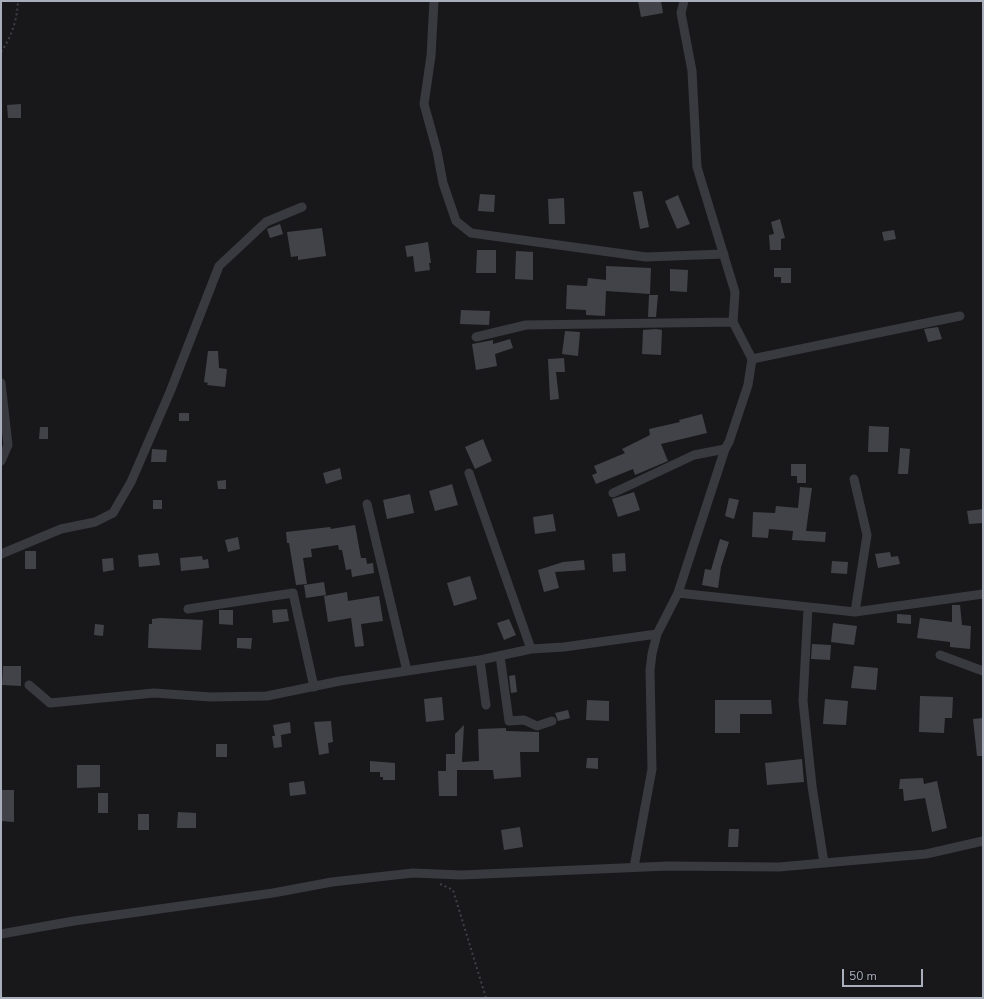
<!DOCTYPE html>
<html>
<head>
<meta charset="utf-8">
<style>
  body { margin:0 }
  #map { position:relative; width:984px; height:999px; overflow:hidden; background:#18181b; font-family:"Nunito Sans",sans-serif }
  canvas { display:block }
  .frame { position:absolute; inset:0; border:2px solid #a9aebc; pointer-events:none }
  .scale { position:absolute; left:842px; top:969px; width:81px; height:18px; box-sizing:border-box; border:2px solid #a9aebc; border-top:0; padding-left:5px; font-size:12px; line-height:14px; white-space:nowrap; color:#a9aebc; -webkit-text-stroke:3px #131316; paint-order:stroke }
</style>
</head>
<body>
<div id="map">
<canvas width="984" height="999"></canvas>
<div class="frame"></div>
<div class="scale">50 m</div>
</div>
<script>
const g = document.querySelector('canvas').getContext('2d');
g.lineJoin = 'round';
function fillPath(path, color) {
  g.fillStyle = color;
  g.fill(path, 'evenodd');
}
function strokePath(path, color, width, dash) {
  g.strokeStyle = color;
  g.lineWidth = width;
  g.lineCap = dash ? 'butt' : 'round';
  g.setLineDash(dash || []);
  g.stroke(path);
}
const building = new Path2D(`
  M638,1H661L663,13L641,17Z
  M21,104V118H8L7,105Z
  M642,191L649,227L640,229L633,192Z
  M480,194L495,195L494,212L478,211Z
  M678,195L690,224L677,229L665,201Z
  M564,198L565,224H549L548,199Z
  M780,219L785,238L781,239V250H770L769,235L774,234L771,222Z
  M280,224L283,234L270,238L267,229Z
  M322,228L326,256L298,260V256L291,257L287,232Z
  M894,230L896,239L884,241L882,232Z
  M428,242L431,263H429L430,270L415,272L413,256L407,257L405,246Z
  M477,250H496V273H476Z
  M516,251L533,252V280L515,279Z
  M606,266L651,268L650,294L606,291L605,316L586,315V310L566,309L567,285L587,286L588,278L606,280Z
  M774,268H791V283H781V277H774Z
  M670,269L688,270L687,292L670,291Z
  M649,295H658L656,317H648Z
  M461,310L490,311L489,325L460,324Z
  M938,327L942,339L928,342L924,329Z
  M656,329L662,330L661,355L642,354L643,330Z
  M565,331L580,332L578,356L562,354Z
  M510,339L513,348L495,354L497,366L476,370L472,344L493,340V344Z
  M208,351H218L219,368L227,369L225,387L207,385L208,383L204,382Z
  M564,358L565,372H556L559,399L550,400L548,359Z
  M179,413H189V421H179Z
  M702,414L707,433L661,444L668,461L635,475L633,469L596,484L592,475L597,473L594,466L625,453L622,449L650,435L649,429L680,422L679,420Z
  M869,426L889,427L888,452H868Z
  M40,427H48V439H39Z
  M483,439L492,461L475,469L465,447Z
  M900,448L910,449L908,474H898Z
  M152,449L167,450L166,462H151Z
  M791,464H806V483H797V476H791Z
  M340,468L342,479L326,484L323,473Z
  M226,480V489H218L217,481Z
  M452,484L458,505L435,511L429,491Z
  M800,487L812,488L806,531L826,532L825,542L792,540L793,531L769,529L768,538L752,537L753,512L775,513L776,506L798,508Z
  M634,492L640,510L618,517L612,499Z
  M410,494L414,513L387,519L383,500Z
  M729,498L739,500L734,519L725,516Z
  M153,500H162V509H153Z
  M983,509V523L969,524L967,511Z
  M553,514L556,531L535,534L533,517Z
  M355,525L361,558H366L367,564L373,563L374,573L352,577L351,569L346,570L342,550H339L338,545L311,549L312,557L303,558L307,584L296,585L289,543H287L286,532L330,527L331,529Z
  M238,537L240,549L228,552L225,540Z
  M720,539L729,542L721,567L718,588L702,585L705,569L711,570Z
  M25,551H36V569H25Z
  M890,552L891,557L898,556L900,564L878,568L875,554Z
  M158,553L160,565L139,567L138,555Z
  M625,553L626,571L613,572L612,554Z
  M202,556L203,560L208,559L209,568L181,571L180,558Z
  M113,558L114,570L103,572L102,559Z
  M584,560L585,570L555,572L559,588L544,592L538,570L563,562Z
  M832,561L848,562L847,574L831,573Z
  M470,576L477,599L454,606L447,583Z
  M324,582L326,595L306,598L304,585Z
  M347,592L348,601L379,596L383,621L361,624L364,646L355,647L351,618L328,622L324,596Z
  M952,605H960L962,625L971,626L970,649L950,647V642L917,638L920,618L952,622Z
  M287,609L289,621L273,623L272,610Z
  M219,610H233V625L219,624Z
  M897,614L911,615V624L897,623Z
  M160,618L203,620L201,650L148,648L149,624H152V619Z
  M509,619L516,635L504,640L497,623Z
  M833,623L857,626L854,645L831,642Z
  M95,624L104,625L103,636L94,635Z
  M237,638H252L251,649L237,648Z
  M812,644L831,645L830,660L811,659Z
  M3,666H21V686L2,685Z
  M854,666L878,668L876,690L851,688Z
  M515,675L517,692L511,693L509,676Z
  M920,696L953,697L952,718H945L944,733L919,732Z
  M442,697L444,720L426,722L424,699Z
  M825,699L848,701L846,725L823,724Z
  M587,700L609,701V721L586,720Z
  M715,700H771L772,714H740V733H715Z
  M568,710L570,718L558,721L555,713Z
  M983,718V756H977L973,719Z
  M331,721L333,742L328,743L329,753L319,755L314,722Z
  M290,722L291,733L276,736L281,735L282,747L274,748L272,736H275L273,725Z
  M464,725L462,762L479,761L478,729L506,728V731L539,732V752H520L521,777L494,779L493,770H457V796H439L438,771H446V754H455V734Z
  M216,744H227V757H216Z
  M587,758H598V769L586,768Z
  M802,759L804,782L767,785L765,763Z
  M370,761L395,763V780H383V777H380V772H370Z
  M77,765H100V787L77,788Z
  M923,778L924,784L937,781L947,828L932,832L925,798L904,801L903,789H899L900,779Z
  M304,781L306,794L290,796L289,783Z
  M1,790H14V822L1,821Z
  M98,793H108V813H98Z
  M178,812L196,813V828H177Z
  M138,814H149V830H138Z
  M520,827L523,847L504,850L501,830Z
  M729,829H739L738,847H728Z`);
const path = new Path2D(`
  M1,52C12,36 17,20 18,1
  M440,884L453,890L486,998`);
const street = new Path2D(`
  M434,1L431,56L424,104L437,151L443,183L456,221L471,233L646,257L724,254
  M476,337L526,325L733,322
  M752,359L960,316
  M1,383L8,445L1,461
  M469,473L531,649
  M613,493L694,455L725,449
  M367,504L407,671
  M1,554L61,529L95,522L113,513L131,482L170,392L219,266L266,222L302,207
  M678,593L855,612L867,535L854,479
  M808,608L803,701L812,786L824,863
  M188,609L293,593L314,687
  M855,612L983,594
  M940,655L983,671
  M500,656L509,721L524,720L537,726L552,721
  M480,660L486,705
  M29,685L50,703L154,693L211,697L267,696L340,681L480,660L531,649L564,647L657,634
  M634,867L652,769L650,670L652,654L657,634L678,593L725,449L729,442L748,385L752,359L733,322L735,292L697,167L692,71L681,13L684,1
  M1,934L74,921L273,893L332,882L413,873L461,875L668,866L779,867L926,854L983,841`);
fillPath(building, '#424348');
strokePath(path, '#3f4147', 2, [2, 3]);
strokePath(street, '#393a40', 9);
</script>
</body>
</html>
